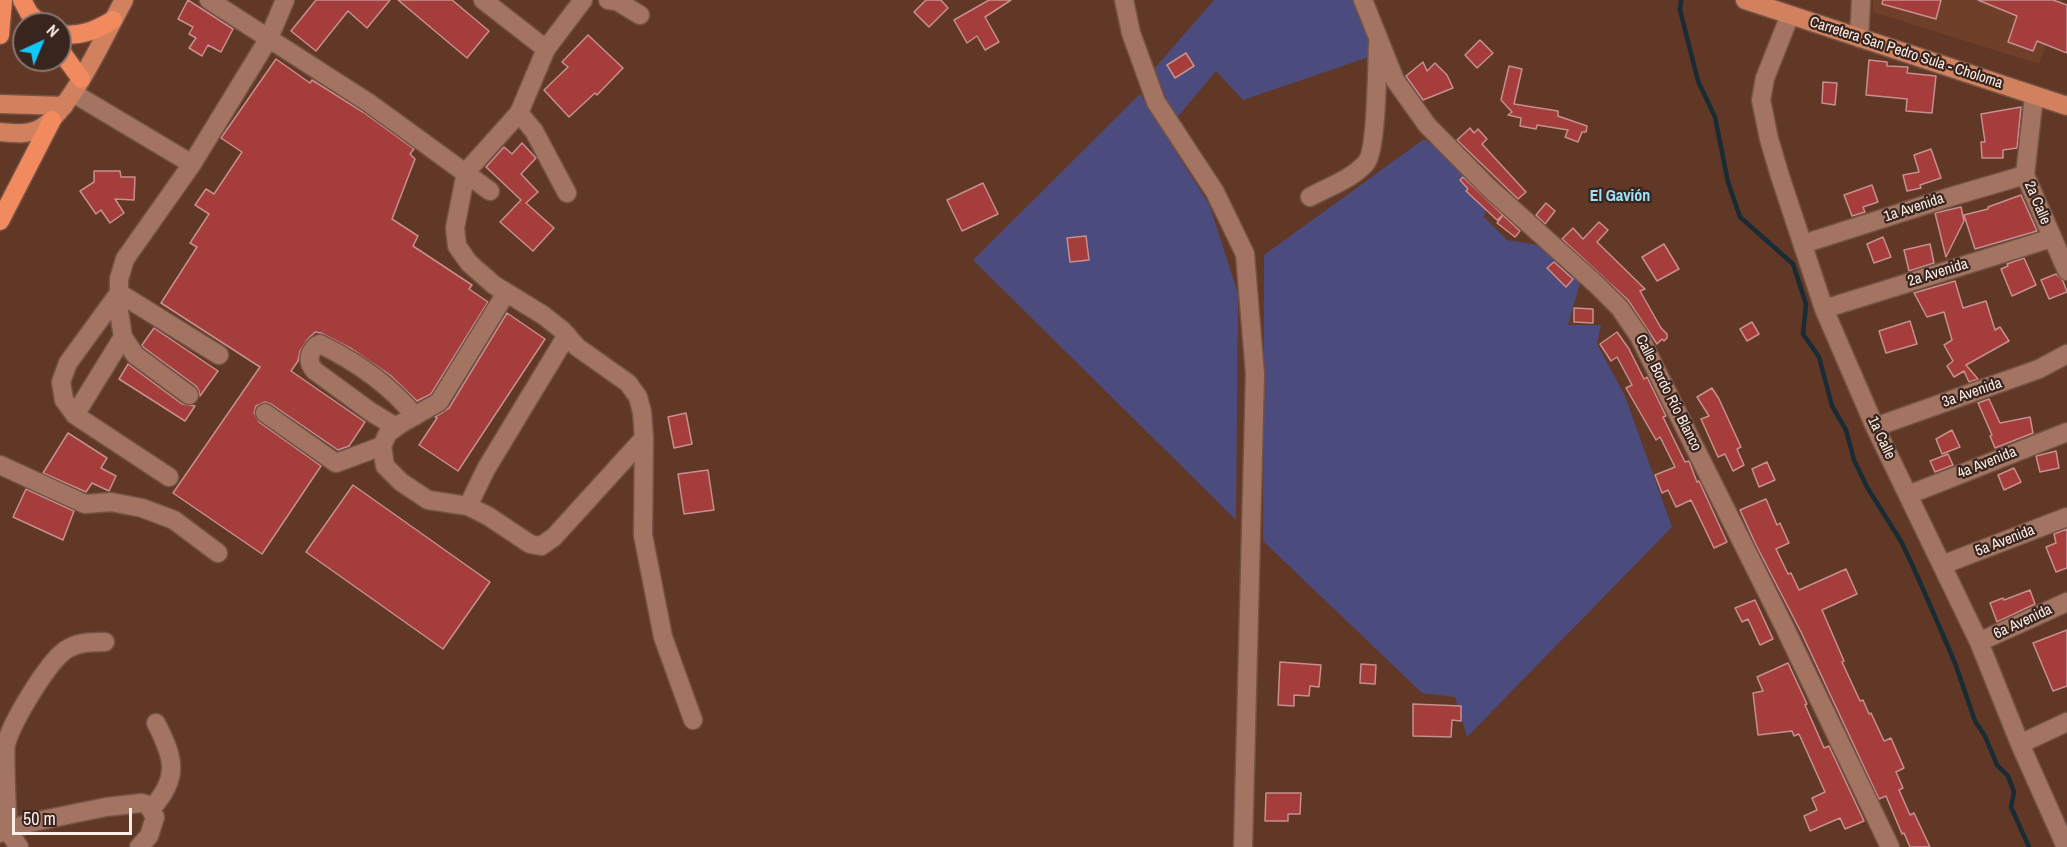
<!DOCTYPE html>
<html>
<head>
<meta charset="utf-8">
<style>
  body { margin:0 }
  #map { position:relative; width:2067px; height:847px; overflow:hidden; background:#613726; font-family:"Archivo Narrow",sans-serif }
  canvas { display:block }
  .north { position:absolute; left:12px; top:12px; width:60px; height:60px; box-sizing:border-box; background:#38251d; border:2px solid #87756e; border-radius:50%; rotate:44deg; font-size:16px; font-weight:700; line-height:24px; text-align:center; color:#feeee7 }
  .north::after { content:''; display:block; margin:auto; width:21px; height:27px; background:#0ecafa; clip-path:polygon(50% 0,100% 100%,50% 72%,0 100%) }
  .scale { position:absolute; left:12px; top:808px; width:120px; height:27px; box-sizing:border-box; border:3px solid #feeee7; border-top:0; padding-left:8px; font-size:18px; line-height:21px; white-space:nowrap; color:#feeee7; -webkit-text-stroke:4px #38251d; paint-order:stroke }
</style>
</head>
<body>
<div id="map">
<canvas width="2067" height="847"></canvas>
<div class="north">N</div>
<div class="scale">50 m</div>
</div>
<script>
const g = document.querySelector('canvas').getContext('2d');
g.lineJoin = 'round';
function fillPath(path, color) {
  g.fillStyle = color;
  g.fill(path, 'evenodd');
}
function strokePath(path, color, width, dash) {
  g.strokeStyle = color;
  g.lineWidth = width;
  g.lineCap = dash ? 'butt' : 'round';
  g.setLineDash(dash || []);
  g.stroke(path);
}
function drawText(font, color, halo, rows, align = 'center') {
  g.font = font + ' "Archivo Narrow",sans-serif';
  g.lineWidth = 4.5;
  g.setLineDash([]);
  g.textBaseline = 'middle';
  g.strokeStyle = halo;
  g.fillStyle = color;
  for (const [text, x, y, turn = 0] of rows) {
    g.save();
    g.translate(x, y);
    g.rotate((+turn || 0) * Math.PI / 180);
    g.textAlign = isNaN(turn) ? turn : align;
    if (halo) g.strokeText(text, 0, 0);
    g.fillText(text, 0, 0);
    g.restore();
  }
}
const built = new Path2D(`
  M1873,0H2062L2039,64L1873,12Z`);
const green = new Path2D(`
  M1214,0H1356L1378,54L1243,100L1216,71L1175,120L1154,69Z
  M1140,94L1210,206L1238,294L1236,520L973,260Z
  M1424,139L1459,164L1490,193L1484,217L1507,240L1533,244L1557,254L1582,276L1568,325H1601L1597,344L1625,396L1672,527L1467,737L1455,697L1422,693L1263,541L1264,255Z`);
const stream = new Path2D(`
  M1681,0L1680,10L1698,81L1715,117L1728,182L1740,217L1793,264L1806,304L1803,334L1819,357L1832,406L1846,430L1854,460L1867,487L1902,543L1920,582L1955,663L1975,721L1985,736L1997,765L2008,776L2014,792L2011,807L2029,847`);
const building = new Path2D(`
  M188,0L233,29L221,52L208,45L202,56L189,48L196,38L189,34L193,27L178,19Z
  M316,0H390L367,28L348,11L316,51L291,31Z
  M398,0H452L489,31L467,58Z
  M926,0H941L948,8L929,27L914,12Z
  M989,0H1011L985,17L999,42L985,50L977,36L967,43L954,20Z
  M1883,0H1941L1936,19L1882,4Z
  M1978,0H2053L2067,5V53L2037,41L2033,51L2008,42L2017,16Z
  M588,35L623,68L597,95L595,93L569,117L544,90L568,67L562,62Z
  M1480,40L1493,53L1477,68L1465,55Z
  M1186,53L1194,66L1175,78L1167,65Z
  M276,59L310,83L312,80L363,112L414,149L410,154L415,159L392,219L418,236L413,246L472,285L469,289L488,302L431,394L417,401L390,375L352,349L321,333L315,332L308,339L300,351L298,361L291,371L365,422L349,446L338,450L271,404L265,402L256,406L254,413L259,422L321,466L262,554L173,493L260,367L161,303L197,247L190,243L209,214L195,205L206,189L214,194L242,152L221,138Z
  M1869,60L1887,62V66L1908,67L1907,73L1936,76L1932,113L1906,111L1907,99L1866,95Z
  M1423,62L1427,71L1435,63L1447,75L1453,88L1423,100L1406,76Z
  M1509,66L1522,69L1514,104L1558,111V116L1587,126L1586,132H1582L1578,142L1565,137L1568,130L1537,125L1536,129L1520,126L1521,118L1508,115L1512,112L1501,100Z
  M1823,82L1837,83L1835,105L1822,103Z
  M2021,107L2017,148L2003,150V158H1982L1981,142H1985L1981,114Z
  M1470,128L1474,133L1478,129L1487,139L1482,144L1526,192L1518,199L1457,140Z
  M522,143L536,158L521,174L538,192L526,203L554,228L533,251L500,222L521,200L486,167L504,147L512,154Z
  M1931,149L1941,178L1920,185L1921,188L1907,191L1903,175L1919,172L1914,155Z
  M94,171H120L121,177H135L134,200L115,199L124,213L110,223L101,210L96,214L80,191L94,182Z
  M1463,177L1503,215L1497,220L1466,191L1468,189L1460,180Z
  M983,183L998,214L962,231L947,200Z
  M1872,185L1878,202L1863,207L1865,212L1852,216L1844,195Z
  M2021,195L2037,231L1975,249L1964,215L1988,209V207Z
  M1546,203L1555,211L1545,224L1536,215Z
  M1961,207L1964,221L1946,257L1935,213Z
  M1503,215L1520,231L1515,237L1497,223Z
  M1599,222L1608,230L1597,242L1645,289L1640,291L1661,328L1667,334V338L1664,341L1662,339L1657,344L1628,300L1562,239L1573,228L1583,239Z
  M1086,236L1089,260L1070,262L1067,238Z
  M1883,237L1891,257L1874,263L1867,244Z
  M1664,244L1679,269L1657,281L1642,257Z
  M1930,244L1934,263L1909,271L1904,250Z
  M2024,258L2036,285L2012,296L2001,269L2008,266L2007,264Z
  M1554,262L1573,279L1566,287L1547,268Z
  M2056,274L2063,281L2067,292L2049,299L2041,280Z
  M1955,281L1963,308L1986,301L1995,330L2000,327L2009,341L1966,365L1978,379L1969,382L1964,371L1954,377L1947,366L1953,361L1944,345L1952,340L1944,312L1927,317L1914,293Z
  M1574,308L1593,309V323L1574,322Z
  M507,313L545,339L458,471L419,445L437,418L435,417L449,408Z
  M1910,321L1917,344L1886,353L1879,331Z
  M1752,322L1759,334L1747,341L1740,329Z
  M154,328L218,371L200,396L199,391L196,386L143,347L142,345Z
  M1617,332L1629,349L1644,379L1647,377L1666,416L1663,417L1685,462L1689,461L1697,482L1699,481L1727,542L1714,548L1691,500L1676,507L1668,490L1662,493L1655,475L1675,467L1660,437L1656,440L1626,388L1632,385L1617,357L1611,361L1600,344Z
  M128,364L182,404L195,406L185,421L119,379Z
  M1712,388L1719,399L1741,447L1737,449L1744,465L1733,471L1725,454L1718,457L1701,419L1709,416L1697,397Z
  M1989,399L2000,423L2030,417L2033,433L1995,448L1990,436L1992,435L1978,403Z
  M686,413L692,444L674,448L668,417Z
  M1952,430L1960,447L1942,454L1936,439Z
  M68,433L107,458L101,468L116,476L109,491L92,483L86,492L43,473Z
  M2056,451L2059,468L2040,472L2036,456Z
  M1948,454L1953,465L1935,472L1930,461Z
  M1767,462L1775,480L1759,487L1752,469Z
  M2014,468L2021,482L2004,490L1998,475Z
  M708,470L714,510L684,514L678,474Z
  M353,485L490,582L443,649L306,552Z
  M26,489L74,511L63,540L13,517Z
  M1766,499L1777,525L1780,523L1789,543L1776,549L1788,574L1791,573L1799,590L1846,569L1857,594L1822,610L1844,661L1842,662L1860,701L1863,700L1869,714L1871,713L1884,741L1891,738L1904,768L1896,772L1903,788L1899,790L1910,815L1914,813L1930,847H1910L1904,833L1902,834L1886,796L1879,799L1801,632L1756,545L1740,510Z
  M2067,529V568L2056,572L2046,547L2056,543L2054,534Z
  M2030,590L2035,604L1997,622L1990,603L2003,598L2004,600Z
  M1755,600L1773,639L1760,645L1748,619L1742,622L1735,608Z
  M2067,630V686L2053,691L2033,643Z
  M1280,662L1321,665L1319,687L1310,686L1309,696L1294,695V706L1278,705Z
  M1788,663L1807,704L1805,705L1824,748L1829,746L1864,821L1845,829L1840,818L1810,831L1804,816L1817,810L1812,798L1825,792L1799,734L1794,736L1792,731L1758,735L1753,693L1763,691L1757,677Z
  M1361,664L1376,665L1375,684L1360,683Z
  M1413,704L1461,706V721L1452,720L1451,737L1413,736Z
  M1266,793H1301L1300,814H1288V821H1265Z`);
const minor = new Path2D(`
  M209,0L369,103L490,191
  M483,0L546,49
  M583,0L546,49L519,113L466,172L455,228L457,246L469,263L494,285L543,315L562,330L577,347L628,383L638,397L642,412L644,438L643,535L663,637L693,720
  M608,0L617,1L640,15
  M1124,0L1131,33L1156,102L1215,192L1245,254L1255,374L1243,847
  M1363,0L1395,80L1427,125L1488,187L1598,286L1620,308L1639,336L1784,626L1890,847
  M1790,15L1765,78L1761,100L1769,139L1780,176L1824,309L1875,427L1979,642L2020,744L2066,847
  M1859,38L1861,0
  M73,93L192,164
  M2034,96L2025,175L2067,271
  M519,113L534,131L567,193
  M1310,197C1328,187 1352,179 1366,163C1377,151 1377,65 1378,44
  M1803,244L1950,197L2025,175
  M506,293L439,402L402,423L388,433L382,446L385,466L401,482L428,500L468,506L488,516L530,544L541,546L554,537L644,438
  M1824,309L2052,238
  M189,395L135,355L123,337L119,312V279L125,259L192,164L269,38L285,0
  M265,413L336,463L382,446
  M75,415L123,337
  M396,427L371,412L315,371C307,362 308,354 316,346L320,344C357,362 389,384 415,416
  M1875,427L2039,369L2067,354
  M0,465L85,504L111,502L142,508L174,520L218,553
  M169,477L75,415L64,400L61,382L68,363L119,293L219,355
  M1908,495L2067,432
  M468,506L486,469L567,335
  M1942,565L2067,517
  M1979,642L2067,602
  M2020,744L2067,722
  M151,809C180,778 174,758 156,723
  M0,833L33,822L106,807L142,803L148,805L155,817L149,836L139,847
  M19,847C16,842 11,837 9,831C7,826 4,748 6,744C12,722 50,657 69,648C80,642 92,642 105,642`);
const major = new Path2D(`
  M1745,0L2067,106
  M0,104L64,106
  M0,132C12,133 25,135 37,130C69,116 106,32 124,0`);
const highway = new Path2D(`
  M22,0L29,13L40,24
  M60,34C81,37 96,30 113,20
  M0,35L3,0
  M60,50L81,79
  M0,221L52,120`);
const streetNames = [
  ["Carretera San Pedro Sula - Choloma",1906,53,18],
  ["2a Calle",2037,203,67],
  ["1a Avenida",1914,208,-18],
  ["2a Avenida",1938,273,-17],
  ["Calle Bordo Río Blanco",1668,393,63],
  ["3a Avenida",1972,393,-19],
  ["1a Calle",1881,438,65],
  ["4a Avenida",1987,463,-22],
  ["5a Avenida",2005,541,-21],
  ["6a Avenida",2023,622,-25]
];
const neighbourhoodNames = [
  ["El Gavión",1620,197]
];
fillPath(built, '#703f2a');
fillPath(green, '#4c4b7e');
strokePath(stream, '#1a2c33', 4.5);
fillPath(building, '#a63d3d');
strokePath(building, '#c6908d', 1.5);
strokePath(minor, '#745345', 21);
strokePath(major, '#745345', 21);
strokePath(highway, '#745345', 21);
strokePath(minor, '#a37461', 18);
strokePath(major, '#d2815f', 18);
strokePath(highway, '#f18a5e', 18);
drawText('15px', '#feeee7', '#38251d', streetNames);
drawText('bold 16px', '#9be3fd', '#38251d', neighbourhoodNames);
</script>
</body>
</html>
